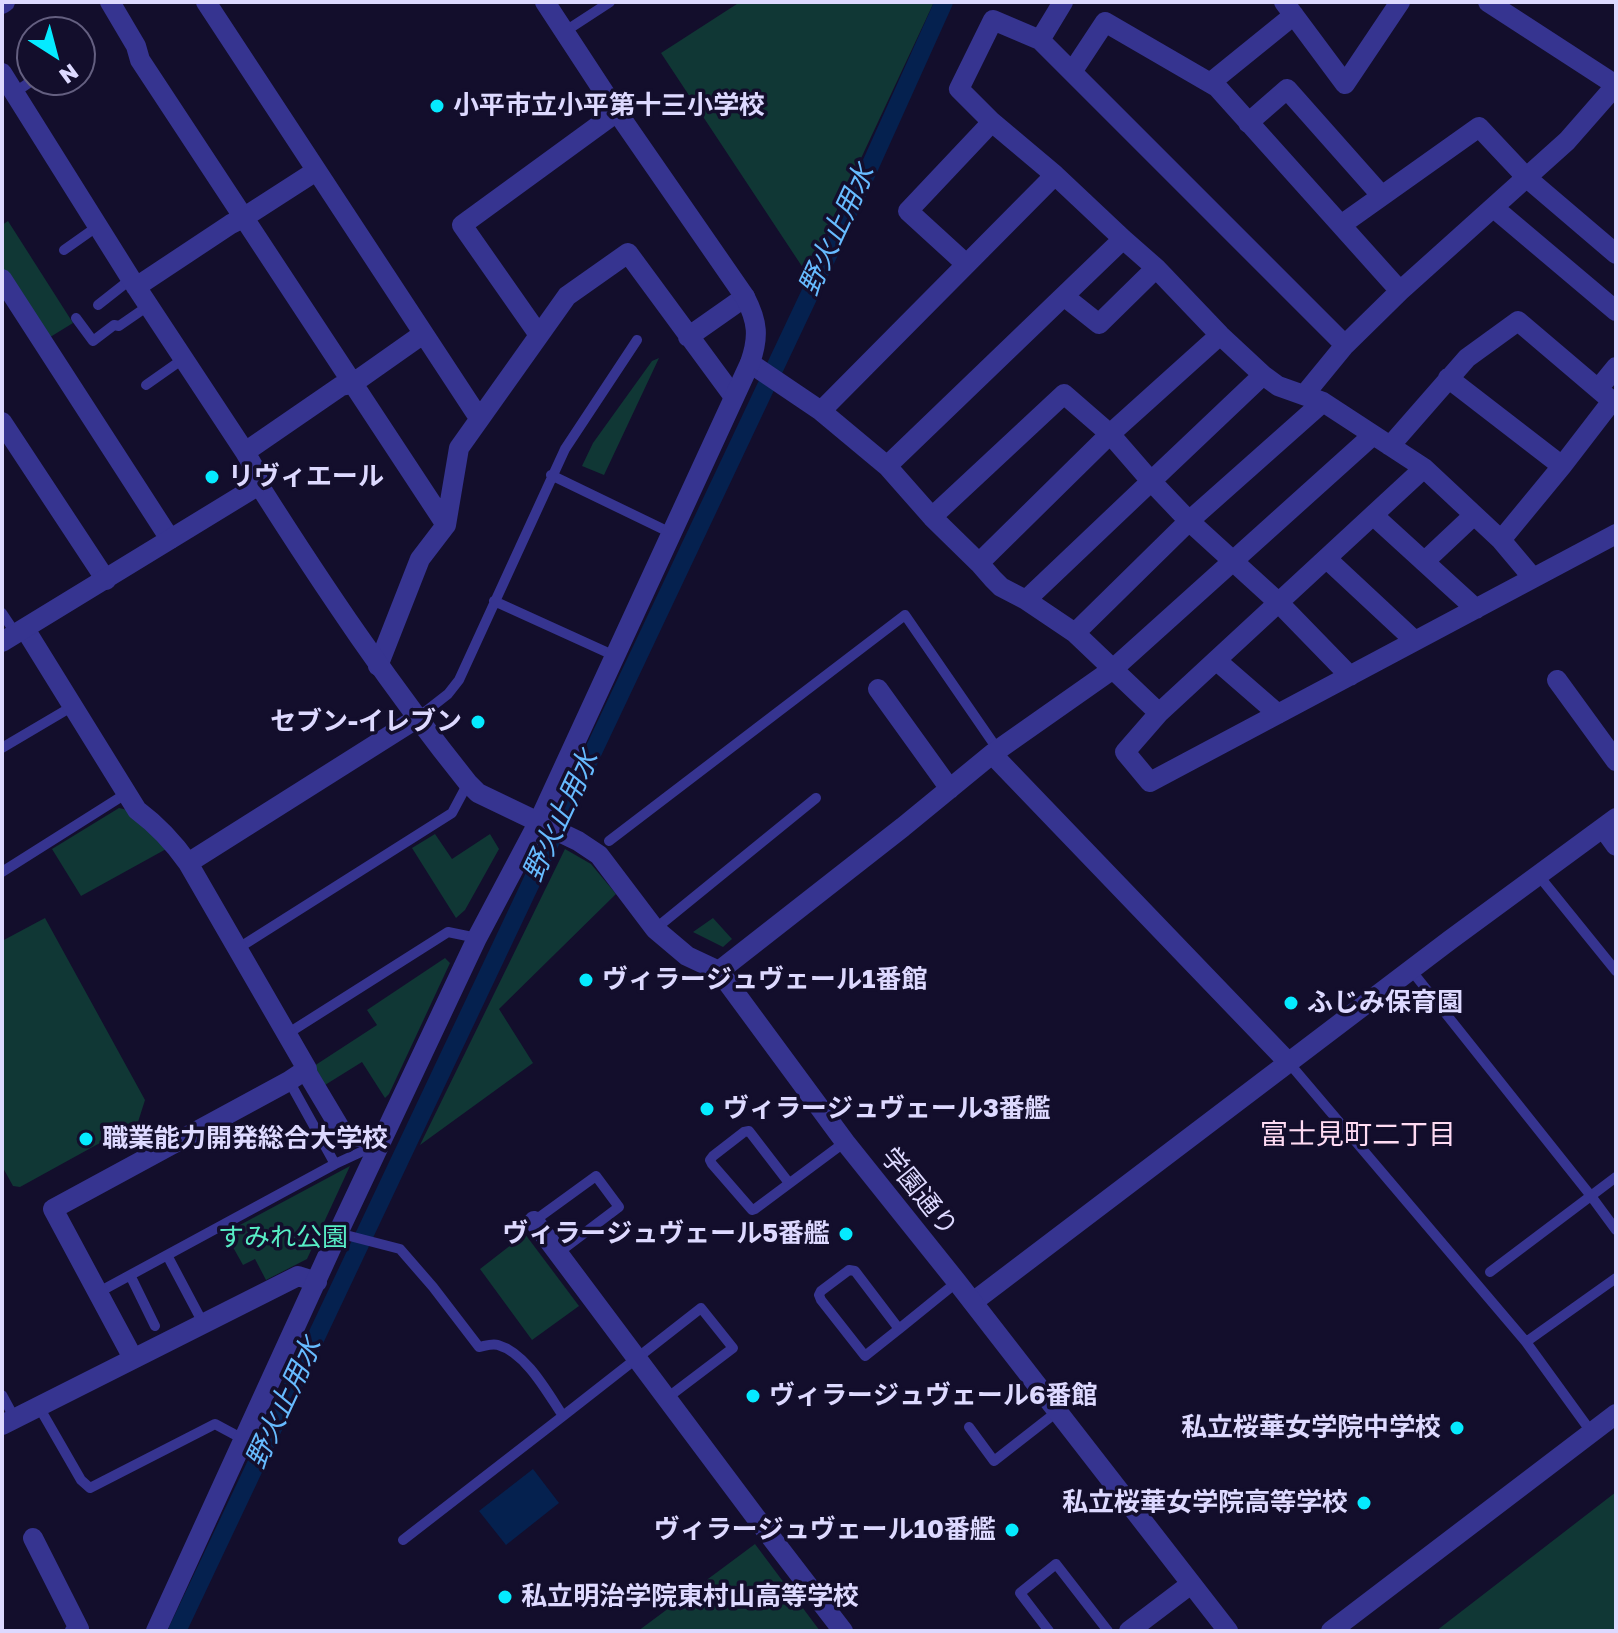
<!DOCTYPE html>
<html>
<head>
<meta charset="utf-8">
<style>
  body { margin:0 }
  #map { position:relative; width:1618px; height:1633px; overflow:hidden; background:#130e2c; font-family:"Golos Text",sans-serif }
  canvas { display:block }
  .frame { position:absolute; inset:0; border:4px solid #ddd9ff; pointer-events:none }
  .north { position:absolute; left:16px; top:16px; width:80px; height:80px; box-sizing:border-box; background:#130e2c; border:2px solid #645f80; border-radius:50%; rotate:144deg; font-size:22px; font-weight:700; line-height:32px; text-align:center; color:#ddd9ff }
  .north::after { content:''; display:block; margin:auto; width:28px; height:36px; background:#05eaff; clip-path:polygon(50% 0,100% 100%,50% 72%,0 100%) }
</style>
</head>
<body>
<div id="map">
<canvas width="1618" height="1633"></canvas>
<div class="frame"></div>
<div class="north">N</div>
</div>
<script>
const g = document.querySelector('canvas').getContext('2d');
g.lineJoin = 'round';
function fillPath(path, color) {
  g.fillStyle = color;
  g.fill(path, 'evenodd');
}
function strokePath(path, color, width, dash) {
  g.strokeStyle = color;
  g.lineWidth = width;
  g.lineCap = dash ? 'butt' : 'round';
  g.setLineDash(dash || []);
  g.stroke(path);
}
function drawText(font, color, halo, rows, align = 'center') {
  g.font = font + ' "Golos Text","Noto Sans JP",sans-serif';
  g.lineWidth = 7;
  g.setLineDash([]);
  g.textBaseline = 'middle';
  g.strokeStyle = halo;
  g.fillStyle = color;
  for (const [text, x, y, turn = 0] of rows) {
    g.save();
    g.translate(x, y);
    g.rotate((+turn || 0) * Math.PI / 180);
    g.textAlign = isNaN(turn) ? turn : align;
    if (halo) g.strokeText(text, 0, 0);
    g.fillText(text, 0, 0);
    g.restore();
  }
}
const green = new Path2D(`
  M740,2H934L807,274L661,53Z
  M8,221L73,323L47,339L2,268V225Z
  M659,358L604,475L582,466L593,443L652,361Z
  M119,808L132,811L168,848L81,896L52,849Z
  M435,834L452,859L490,834L499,849L465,910L456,918L412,848Z
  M565,849L591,864L616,894L499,1009L533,1063L420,1145Z
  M45,918L145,1100L138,1122L20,1187L13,1186L2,1166V941Z
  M713,918L732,939L723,947L693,932Z
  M445,958L450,963L389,1094L385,1098L362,1062L325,1085L314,1066L377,1025L367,1010Z
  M350,1166L307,1259L266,1280L255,1259L243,1265L225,1233Z
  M525,1234L579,1306L532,1340L480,1269Z
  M1616,1492V1631H1436Z
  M755,1544L820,1631H638Z`);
const water = new Path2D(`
  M533,1469L559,1503L506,1545L479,1511Z`);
const canal = new Path2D(`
  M177,1631L866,175L944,2`);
const service = new Path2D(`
  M564,32L610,2
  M14,93L33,80
  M64,250L98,226
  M98,305L131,279
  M76,318L93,341L114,325L119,326L148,306
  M146,385L183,359
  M551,475L671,533
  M494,601L615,656
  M2,613L16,634
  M416,719L448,694L459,680L565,449L637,340
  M2,748L73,706
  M609,841L905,615L998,750
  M2,872L127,793
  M1539,876L1616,971
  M655,929L816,798
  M237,949L452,813L468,783
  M1411,970L1591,1196L1616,1230
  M287,1034L448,932L477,938
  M1289,1063L1526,1342L1592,1433
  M289,1081L335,1164
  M789,1183L749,1131L744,1132L713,1156L710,1160L712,1164L752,1210L755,1209L845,1142
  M534,1221L596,1176L619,1207L558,1253
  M338,1233L400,1249L433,1287L479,1347C485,1346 492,1343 498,1345C526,1353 547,1392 563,1416L701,1308L733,1348L667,1398
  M167,1255L203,1323
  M849,1270L855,1271L899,1329L865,1356L821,1300L819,1295L821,1291Z
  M1490,1272L1616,1177
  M130,1275L155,1326
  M99,1292L335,1164L376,1145
  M899,1329L957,1282
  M1526,1342L1616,1278
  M2,1395L15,1419
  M39,1407L81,1480L90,1488L215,1424L243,1439
  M969,1427L994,1461L1058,1411
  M403,1540L563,1416
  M1049,1631L1020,1593L1056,1564L1108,1631`);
const minor = new Path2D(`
  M110,2L136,46L140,60L446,525
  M206,2L479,418
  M1063,2L1040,40L993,20L959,89L992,122L1055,175L1123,239L1156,268L1220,335L1263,375L1278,386L1323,402L1424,468L1501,540L1533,578
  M1284,2L1345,84L1400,2
  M2,4L5,2
  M1040,40L1345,345
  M1072,72L1105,22L1217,87L1400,291
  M2,73L131,279L245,452L256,471L259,485
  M1210,83L1294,15
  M1248,123L1287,89L1381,195
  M1494,208L1616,311
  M1341,225L1479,127L1527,178L1616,254
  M966,264L908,211L992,122
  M2,279L170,539
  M136,287L231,224L243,218L316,171
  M1065,297L1099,324L1156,268
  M539,335L462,225L617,112
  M688,337L745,297
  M750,363L821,411L887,466L932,517L979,563L993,579L1001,587L1026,600L1075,633L1159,713L1125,752L1150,782L1616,534
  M1448,378L1562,466
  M1598,389L1616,367
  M1304,395L1345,345L1400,291L1567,141L1616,85L1488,2
  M821,411L1055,175
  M2,422L106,580
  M1390,446L1467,358L1518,321L1612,401L1562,466L1501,540
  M245,452L341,386L352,384L423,334
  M887,466L1123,239
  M1374,516L1476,609
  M932,517L1064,394L1110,434L1150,480L1189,521L1279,603L1350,676
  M1327,559L1415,641
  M1424,562L1474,515
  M979,563L1110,434L1220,335
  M1026,600L1263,375
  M25,629L137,810C157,825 174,843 188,863L307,1069L289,1081L53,1209L133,1358
  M1075,633L1189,521L1323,402
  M1217,661L1278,714
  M378,666L420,559L446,525L459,448L567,296L628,253L734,397
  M1557,680L1616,761
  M878,689L950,789
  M1159,713L1424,468
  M992,754L1289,1063
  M1603,828L1616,846
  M188,863L416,719
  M719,971L903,827L992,754L1113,669L1373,435
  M306,1071L343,1133L381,1142
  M534,1221L760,1523L843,1631
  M973,1302L1450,940L1616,818
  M2,1425L298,1276L317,1282
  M33,1538L79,1629L75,1631
  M1331,1631L1616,1414`);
const tertiary = new Path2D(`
  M2,642L259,485C325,589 391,687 468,783L478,793L578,841L599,855L655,929L687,956L719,971L845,1142L957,1282L1228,1631
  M156,1631L338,1233L477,938L538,823L750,363C759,337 758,322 745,297L617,112L545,2
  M1129,1631L1191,1584`);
const markers = [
  [437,106,8,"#05eaff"],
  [212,477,8,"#05eaff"],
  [478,722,8,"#05eaff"],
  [586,980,8,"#05eaff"],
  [1291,1003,8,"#05eaff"],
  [707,1109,8,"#05eaff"],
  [86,1139,8,"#05eaff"],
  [846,1234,8,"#05eaff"],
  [753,1396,8,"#05eaff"],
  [1457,1428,8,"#05eaff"],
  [1364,1503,8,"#05eaff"],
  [1012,1530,8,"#05eaff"],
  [505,1597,8,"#05eaff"]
];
const poiNames = [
  ["小平市立小平第十三小学校",453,106],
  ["リヴィエール",228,477],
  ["セブン-イレブン",462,722,"right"],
  ["ヴィラージュヴェール1番館",602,980],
  ["ふじみ保育園",1307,1003],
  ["ヴィラージュヴェール3番艦",723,1109],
  ["職業能力開発総合大学校",102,1139],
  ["ヴィラージュヴェール5番艦",830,1234,"right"],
  ["ヴィラージュヴェール6番館",769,1396],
  ["私立桜華女学院中学校",1441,1428,"right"],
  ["私立桜華女学院高等学校",1348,1503,"right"],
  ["ヴィラージュヴェール10番艦",996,1530,"right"],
  ["私立明治学院東村山高等学校",521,1597]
];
const streetNames = [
  ["学園通り",919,1192,51]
];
const parkNames = [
  ["すみれ公園",283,1238]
];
const waterNames = [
  ["野火止用水",837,230,-65],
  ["野火止用水",561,816,-65],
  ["野火止用水",284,1403,-65]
];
const neighbourhoodNames = [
  ["富士見町二丁目",1358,1135]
];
fillPath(green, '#103735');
fillPath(water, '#05214f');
strokePath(canal, '#05214f', 18);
strokePath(service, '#363490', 10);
strokePath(minor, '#363490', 20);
strokePath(tertiary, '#363490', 20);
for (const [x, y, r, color] of markers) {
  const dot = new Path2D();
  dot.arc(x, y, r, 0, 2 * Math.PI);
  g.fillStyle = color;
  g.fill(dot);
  strokePath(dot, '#130e2c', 3);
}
drawText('bold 26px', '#ddd9ff', '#130e2c', poiNames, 'left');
drawText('26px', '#ddd9ff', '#130e2c', streetNames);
drawText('26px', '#57edc5', '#130e2c', parkNames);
drawText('italic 28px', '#67bbff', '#130e2c', waterNames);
drawText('28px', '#ffdbf3', '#130e2c', neighbourhoodNames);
</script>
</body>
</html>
